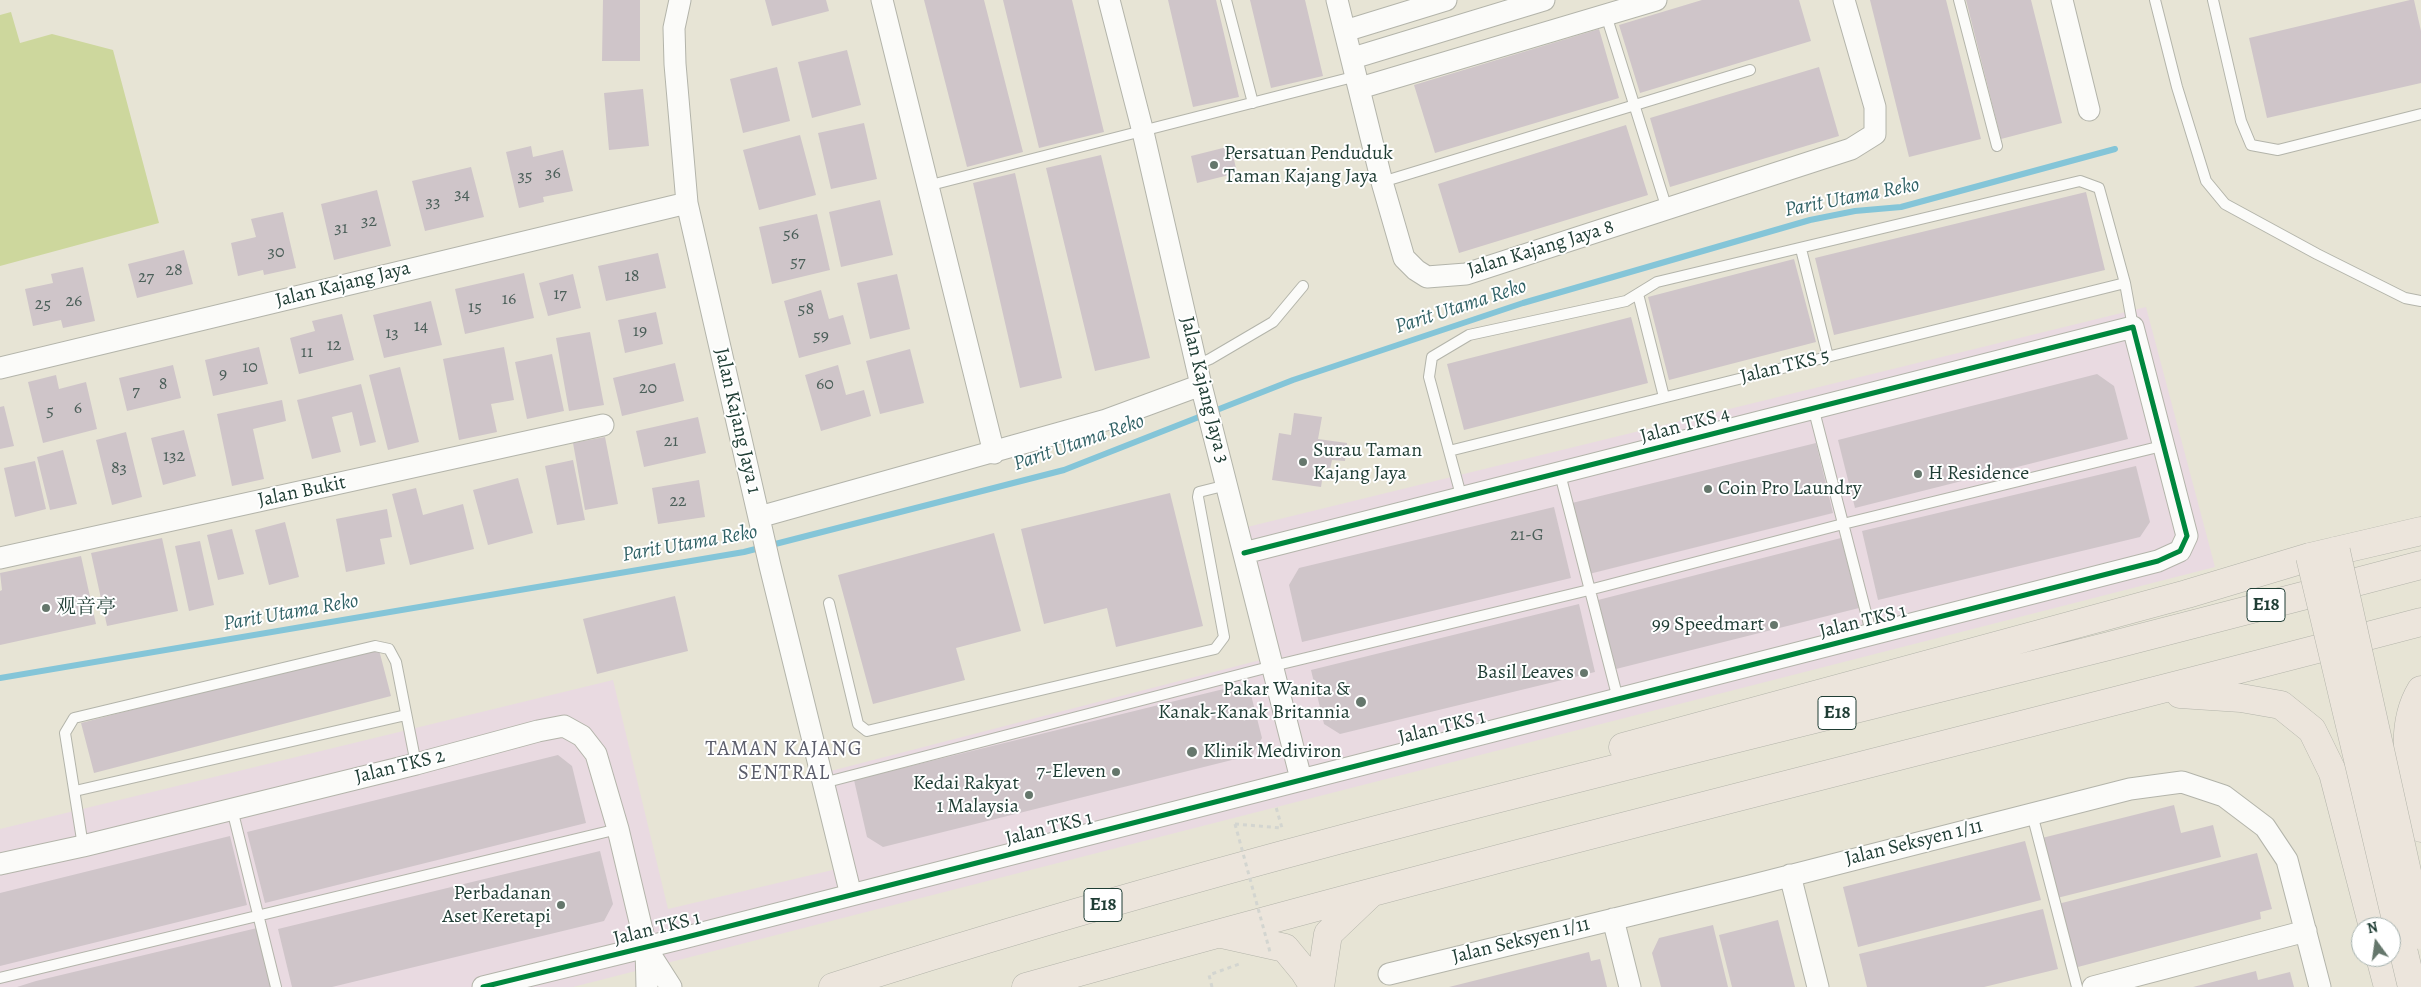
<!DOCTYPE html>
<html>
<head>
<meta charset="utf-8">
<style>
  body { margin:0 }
  #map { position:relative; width:2421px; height:987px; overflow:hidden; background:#e7e4d5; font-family:Alegreya,serif }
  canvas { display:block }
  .north { position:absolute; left:2351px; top:917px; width:50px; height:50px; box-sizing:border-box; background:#fff; border:1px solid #a5b1ae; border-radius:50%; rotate:346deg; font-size:14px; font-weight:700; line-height:20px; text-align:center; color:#1f3d34 }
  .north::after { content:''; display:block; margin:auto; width:18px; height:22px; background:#65776c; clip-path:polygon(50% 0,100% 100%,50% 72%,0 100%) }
</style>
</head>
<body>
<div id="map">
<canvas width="2421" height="987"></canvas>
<div class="north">N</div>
</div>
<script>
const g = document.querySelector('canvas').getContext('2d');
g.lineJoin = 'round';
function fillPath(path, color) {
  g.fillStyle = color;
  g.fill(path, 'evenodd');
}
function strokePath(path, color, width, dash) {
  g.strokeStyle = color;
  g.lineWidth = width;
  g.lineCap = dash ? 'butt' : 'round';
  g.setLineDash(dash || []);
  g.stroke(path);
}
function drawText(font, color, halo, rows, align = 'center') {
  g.font = font + ' Alegreya,"Noto Serif SC",serif';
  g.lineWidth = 4;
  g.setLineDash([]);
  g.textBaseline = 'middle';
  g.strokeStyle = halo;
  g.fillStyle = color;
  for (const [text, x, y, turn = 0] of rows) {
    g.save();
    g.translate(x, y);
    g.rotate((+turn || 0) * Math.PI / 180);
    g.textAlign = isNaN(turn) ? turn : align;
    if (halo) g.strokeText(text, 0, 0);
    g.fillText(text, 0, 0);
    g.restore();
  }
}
const built = new Path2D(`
  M2146,307L2215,567L573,987H0V829L613,680L668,909L841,868L819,774L1272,657L1239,529Z`);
const green = new Path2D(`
  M11,12L20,43L52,34L113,50L159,223L0,266V15Z`);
const stream = new Path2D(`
  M0,678L744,552L1064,470L1293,380L1523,303L1810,220L1855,211L1901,207L2115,149`);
const building = new Path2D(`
  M603,0H640V61H602Z
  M765,0H826L829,11L772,26Z
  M924,0H984L1023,152L967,167Z
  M1003,0H1072L1104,132L1039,148Z
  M1168,0H1216L1239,97L1193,107Z
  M1250,0H1305L1323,76L1271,88Z
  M1702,0H1799L1811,41L1640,93L1619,25Z
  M1870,0H1946L1981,139L1909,157Z
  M1966,0H2031L2062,123L2001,139Z
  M2410,0H2414L2421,31V83L2267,118L2249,38Z
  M1599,29L1619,98L1435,153L1414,85Z
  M847,50L861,105L812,118L798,62Z
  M777,67L790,121L743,133L730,79Z
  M1819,67L1839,136L1670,187L1650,118Z
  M643,89L649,146L609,150L604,93Z
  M864,123L877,179L831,189L818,133Z
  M1626,125L1648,195L1459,253L1438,184Z
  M800,135L816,195L759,210L743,150Z
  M531,146L533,157L563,150L573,191L543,197L544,202L519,208L506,152Z
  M1231,146L1237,173L1197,183L1191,156Z
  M1101,155L1150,358L1095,371L1046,168Z
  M471,167L484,217L425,231L412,181Z
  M1015,173L1062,378L1020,388L973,183Z
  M377,190L391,246L334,260L321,204Z
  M2086,192L2105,270L1834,335L1815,258Z
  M880,200L893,255L841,267L829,212Z
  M283,212L296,268L264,275L263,270L238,276L231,243L256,237L251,219Z
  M817,214L830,270L772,284L759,227Z
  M184,250L193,284L137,298L128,264Z
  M658,253L666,288L606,301L598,266Z
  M1794,259L1816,342L1669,380L1648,297Z
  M83,267L95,321L63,328L61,320L33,326L25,289L53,283L51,274Z
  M524,273L534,318L465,334L455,289Z
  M573,274L581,308L548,316L539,283Z
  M897,274L910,329L870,339L857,283Z
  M821,290L829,319L843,315L851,344L799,358L784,301Z
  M431,301L442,345L384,358L373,315Z
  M656,312L663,344L625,353L618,320Z
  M342,314L354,360L299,374L290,338L315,331L312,321Z
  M1631,317L1648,383L1464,430L1447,364Z
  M590,332L604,405L569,411L556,338Z
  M259,347L268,384L213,396L205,360Z
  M504,347L514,400L491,404L497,432L459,440L443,359Z
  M910,349L924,403L880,414L866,361Z
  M552,354L564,411L527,419L515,362Z
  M675,363L684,401L622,416L613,378Z
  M173,365L181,398L127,411L119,378Z
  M838,365L846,395L864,390L871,416L821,431L805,375Z
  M400,367L419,442L388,450L369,375Z
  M2097,374L2114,386L2128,439L1855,508L1838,440Z
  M56,375L59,389L86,382L97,429L43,443L28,382Z
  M361,384L376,442L360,446L352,412L332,417L341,452L312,459L297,400Z
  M282,400L286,421L253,429L264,479L232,486L217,414Z
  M4,406L14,446L0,449V407Z
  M1294,413L1322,417L1318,439L1347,443L1345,461L1332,460L1330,469L1324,468L1321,487L1272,480L1279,433L1291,435Z
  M698,417L706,453L644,467L636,431Z
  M184,430L196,476L163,485L151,438Z
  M126,432L142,497L112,505L96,440Z
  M605,437L618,504L585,510L573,443Z
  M1816,443L1833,513L1589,574L1572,503Z
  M63,450L77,504L50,510L37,457Z
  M573,460L585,520L557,525L545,466Z
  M35,461L46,509L15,517L4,468Z
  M2136,466L2150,522L2140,537L1878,600L1862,531Z
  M518,478L533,533L488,545L473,490Z
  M699,480L705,517L658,524L652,488Z
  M416,488L423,515L463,504L474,549L410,565L392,494Z
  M1170,493L1203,626L1116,647L1107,608L1044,624L1021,529Z
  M1554,507L1571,578L1302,642L1289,585L1299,568Z
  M387,509L392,537L380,539L385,564L346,572L336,519Z
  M285,522L299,577L269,585L255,530Z
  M232,529L244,574L218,580L207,535Z
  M994,533L1021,631L956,648L965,680L873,704L838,575Z
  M162,538L178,611L107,626L91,553Z
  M1841,538L1859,608L1616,669L1598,600Z
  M200,541L214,605L189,611L175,546Z
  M81,556L96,624L0,645V591L2,590L0,573Z
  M675,596L688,651L597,674L583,619Z
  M1579,604L1595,672L1340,734L1324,724L1311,670Z
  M378,646L391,696L94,773L81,723Z
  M1248,683L1262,738L1252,755L883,847L867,837L854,780Z
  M558,755L572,766L586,823L265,903L247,832Z
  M2174,805L2181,833L2213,825L2221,857L2057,898L2042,838Z
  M230,836L247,905L0,966V893Z
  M2025,841L2041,900L1858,947L1843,887Z
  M600,851L613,904L604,921L332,987H292L278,929Z
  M2257,853L2272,909L2260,912L2261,919L2074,968L2058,904Z
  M2043,909L2058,969L1984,987H1867L1859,954Z
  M1778,920L1795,987H1732L1719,935Z
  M1713,925L1728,987H1661L1652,953L1659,938Z
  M257,928L271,987H17L36,981Z
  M1589,952L1591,961L1600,959L1607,987H1449Z
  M2256,971L2258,980L2290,972L2294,987H2193Z`);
const path = new Path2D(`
  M1235,824L1282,828L1276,807
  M1212,987L1209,975L1242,963`);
const service = new Path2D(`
  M1226,0L1253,103
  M1959,0L1997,146
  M2155,0L2177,87L2206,181L2225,204L2317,254L2405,298L2421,301
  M2213,0L2241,121L2251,145L2278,150L2421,114
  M1606,15L1667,209
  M1382,182L1750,70
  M927,186L1357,76
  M1801,249L1828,357
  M1638,294L1664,397
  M1196,365L1210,359L1273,322L1303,286
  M1813,407L1872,636
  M1449,451L2125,283
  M1560,474L1618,699
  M1462,499L1429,377L1432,357L1469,335L1626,301L1657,282L2080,181L2099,188L2125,283L2133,327
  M829,603L858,724L867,731L1215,649L1224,637L1198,497L1199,492L1227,485
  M823,783L1273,666L1589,590L1843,524L2162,446
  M75,791L406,715
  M232,809L276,987
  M2032,814L2077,987
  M83,846L65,733L74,718L375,646L389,649L396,662L416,764
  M0,978L618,829`);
const minor = new Path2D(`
  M680,0L674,28L675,64L687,203L770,566L851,895
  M882,0L994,453
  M1109,0L1143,132L1201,385L1301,779
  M1337,0L1382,182L1404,258L1416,270L1427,277L1466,274L1851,149L1875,134V107L1844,0
  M2062,0L2089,110
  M1345,31L1446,0
  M1353,58L1544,0
  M1360,88L1656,0
  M0,368L687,203
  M759,517L1106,420L1201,385
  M0,558L603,425
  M0,864L83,846L416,764L538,731L564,726L582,736L596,754L618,829L646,947L647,987
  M1790,875L1818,987
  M1613,919L1630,987
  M646,948L671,987
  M1389,974L1750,886L2130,789L2182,782L2224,796L2265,827L2287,860L2320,987
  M483,987L683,938L2158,561L2180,551L2187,536L2133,327L1244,553
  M2093,987L2306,931`);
const motorway = new Path2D(`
  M2421,690C2396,731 2412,784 2421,828
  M2180,694L2241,698L2281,705L2312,730L2333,773L2373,927
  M1623,747L2187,594L2310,557L2421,531
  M1222,934L1285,948L1304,971L1314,987
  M2380,957L2388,987
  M833,987C1252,852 1682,753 2109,646C2213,620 2317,592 2421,565
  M1026,987C1488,856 1956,744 2421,622
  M1320,987L1328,934L1370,894`);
const pathBridge = new Path2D(`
  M1235,824L1270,952`);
const motorwayBridge = new Path2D(`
  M2336,551L2421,935
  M2310,557L2412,987`);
const cycleway = new Path2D(`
  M483,987L683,938L2158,561L2180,551L2187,536L2133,327L1244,553`);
const markers = [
  [1214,165,5,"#65776c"],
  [1303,462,5,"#65776c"],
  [1918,474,5,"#65776c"],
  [1708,489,5,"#65776c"],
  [46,608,5,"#65776c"],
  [1774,625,5,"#65776c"],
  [1584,673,5,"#65776c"],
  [1361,702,6,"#65776c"],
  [1192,752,6,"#65776c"],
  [1116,772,5,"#65776c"],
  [1029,795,5,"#65776c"],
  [561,905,5,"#65776c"]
];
const numberNames = [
  ["36",553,174],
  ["35",525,177],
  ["34",462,195],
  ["33",433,203],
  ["32",369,222],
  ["31",341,229],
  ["56",791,235],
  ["30",276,253],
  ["57",798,263],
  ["28",174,271],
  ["18",632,277],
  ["27",146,278],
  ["17",560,295],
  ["16",509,300],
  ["26",74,302],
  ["25",43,305],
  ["15",475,308],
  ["58",806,310],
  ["14",421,327],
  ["19",640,332],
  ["13",392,334],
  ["59",821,337],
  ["12",334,346],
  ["11",307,353],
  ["10",250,368],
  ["9",223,375],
  ["8",163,385],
  ["60",825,385],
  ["20",648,389],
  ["7",136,392],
  ["6",78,409],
  ["5",50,412],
  ["21",671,442],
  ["132",174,457],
  ["83",119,469],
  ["22",678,502],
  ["21-G",1527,536]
];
const shields = [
  [2266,605,38],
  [1837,713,38],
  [1103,905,38]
];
const shieldNames = [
  ["E18",2266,605],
  ["E18",1837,713],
  ["E18",1103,905]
];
const poiNames = [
  ["Persatuan Penduduk",1224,154],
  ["Taman Kajang Jaya",1224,177],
  ["Surau Taman",1313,451],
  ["Kajang Jaya",1313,474],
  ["H Residence",1928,474],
  ["Coin Pro Laundry",1718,489],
  ["观音亭",56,608],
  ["99 Speedmart",1764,625,"right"],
  ["Basil Leaves",1574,673,"right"],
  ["Pakar Wanita &",1350,690,"right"],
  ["Kanak-Kanak Britannia",1350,713,"right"],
  ["Klinik Mediviron",1203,752],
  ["7-Eleven",1106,772,"right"],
  ["Kedai Rakyat",1019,784,"right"],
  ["1 Malaysia",1019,807,"right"],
  ["Perbadanan",551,894,"right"],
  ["Aset Keretapi",551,917,"right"]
];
const streetNames = [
  ["Jalan Kajang Jaya 8",1541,249,-17],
  ["Jalan Kajang Jaya",343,285,-14],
  ["Jalan TKS 5",1785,367,-14],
  ["Jalan Kajang Jaya 3",1204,390,76],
  ["Jalan Kajang Jaya 1",737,421,77],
  ["Jalan TKS 4",1685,426,-15],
  ["Jalan Bukit",302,492,-12],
  ["Jalan TKS 1",1863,622,-14],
  ["Jalan TKS 1",1442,728,-14],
  ["Jalan TKS 2",400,767,-14],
  ["Jalan TKS 1",1049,829,-14],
  ["Jalan Seksyen 1/11",1914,843,-14],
  ["Jalan TKS 1",657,929,-14],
  ["Jalan Seksyen 1/11",1521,941,-14]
];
const waterNames = [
  ["Parit Utama Reko",1852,198,-11],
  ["Parit Utama Reko",1461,307,-18],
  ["Parit Utama Reko",1079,443,-19],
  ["Parit Utama Reko",690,544,-10],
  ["Parit Utama Reko",291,613,-10]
];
const neighbourhoodNames = [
  ["TAMAN KAJANG",784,750],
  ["SENTRAL",784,774]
];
fillPath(built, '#e9dae1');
fillPath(green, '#cdd79d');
strokePath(stream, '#84c5d8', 6);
fillPath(building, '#cfc5c9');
strokePath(service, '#b3b4aa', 12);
strokePath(minor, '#b3b4aa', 23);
strokePath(motorway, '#b3b4aa', 29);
strokePath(path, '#d3d5d0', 3, [4, 4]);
strokePath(service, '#fbfbf9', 10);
strokePath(minor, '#fbfbf9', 21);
strokePath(motorway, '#ece5dc', 28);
strokePath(motorwayBridge, '#b3b4aa', 29, []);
strokePath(pathBridge, '#d3d5d0', 3, [4, 4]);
strokePath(motorwayBridge, '#ece5dc', 28);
strokePath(cycleway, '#00873e', 5);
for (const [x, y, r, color] of markers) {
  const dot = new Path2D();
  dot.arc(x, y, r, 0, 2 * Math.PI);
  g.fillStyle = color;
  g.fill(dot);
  strokePath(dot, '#fff', 2);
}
drawText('18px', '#4b5f59', null, numberNames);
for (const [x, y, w] of shields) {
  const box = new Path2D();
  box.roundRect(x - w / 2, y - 16.5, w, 33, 4);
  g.fillStyle = '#fff';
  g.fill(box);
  strokePath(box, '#1f3d34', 1);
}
drawText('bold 19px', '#1f3d34', null, shieldNames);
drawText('20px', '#1f3d34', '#fff', poiNames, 'left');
drawText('20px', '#1f3d34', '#fff', streetNames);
drawText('italic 21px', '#316266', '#fff', waterNames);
g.letterSpacing = '1px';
drawText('21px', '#5b5d6b', '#fff', neighbourhoodNames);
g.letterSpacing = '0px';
</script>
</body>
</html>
